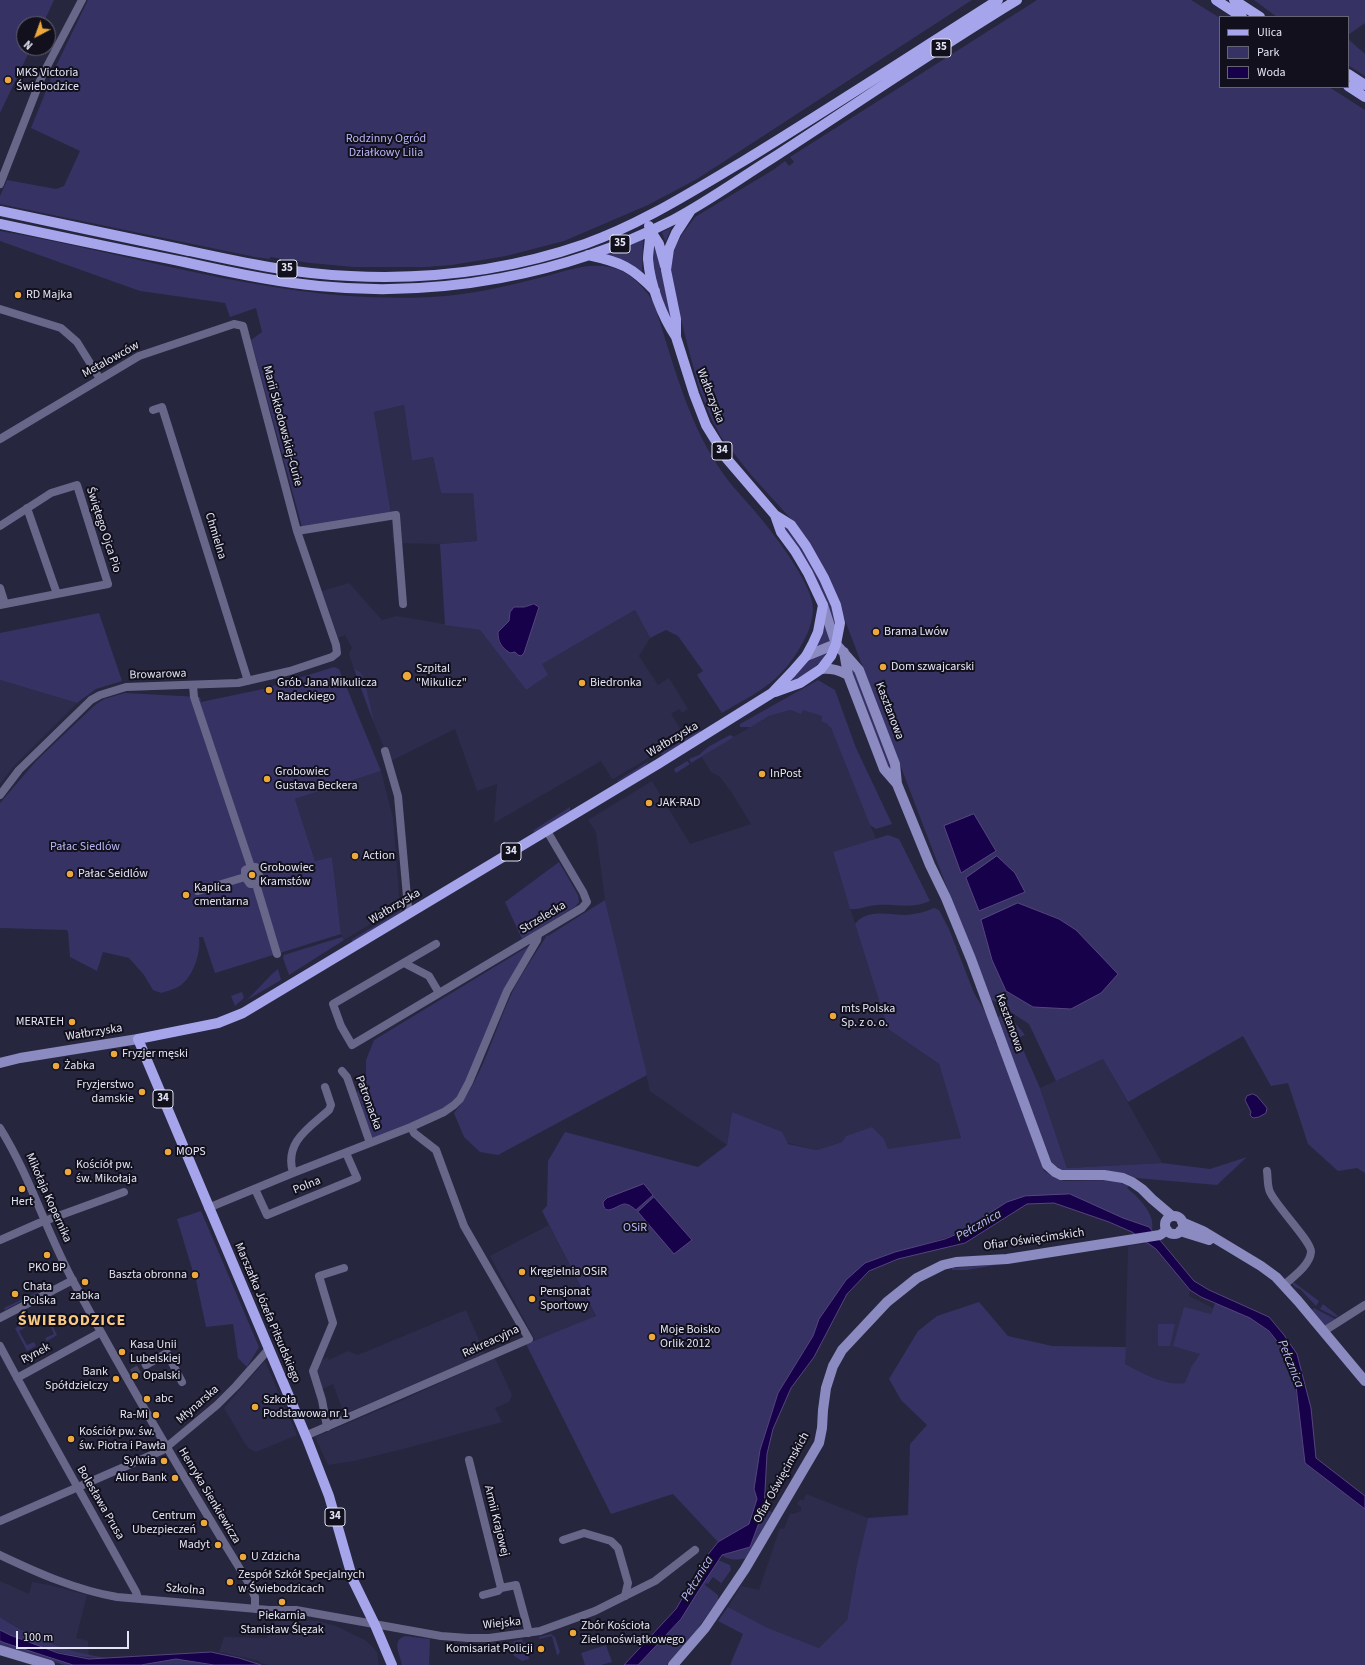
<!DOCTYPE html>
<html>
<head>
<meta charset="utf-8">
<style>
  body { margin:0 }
  #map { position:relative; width:1365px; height:1665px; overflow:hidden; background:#27263f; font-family:"Source Sans 3",sans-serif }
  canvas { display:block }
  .legend { position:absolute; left:1219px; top:16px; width:130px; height:72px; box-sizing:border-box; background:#11101c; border:1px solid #656573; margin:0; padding:5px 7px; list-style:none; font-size:12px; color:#e3e4f5 }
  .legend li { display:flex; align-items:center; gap:8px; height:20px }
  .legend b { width:20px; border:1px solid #656573 }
  .north { position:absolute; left:16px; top:16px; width:40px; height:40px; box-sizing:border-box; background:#11101c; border:1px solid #656573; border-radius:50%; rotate:221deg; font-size:11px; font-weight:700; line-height:16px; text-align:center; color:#e3e4f5 }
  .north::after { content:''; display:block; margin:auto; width:14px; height:18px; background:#eda83b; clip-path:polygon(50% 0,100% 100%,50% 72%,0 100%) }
  .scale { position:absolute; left:16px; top:1631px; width:113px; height:18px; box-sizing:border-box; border:2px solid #e3e4f5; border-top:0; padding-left:5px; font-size:12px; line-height:14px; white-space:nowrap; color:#e3e4f5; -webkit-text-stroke:3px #11101c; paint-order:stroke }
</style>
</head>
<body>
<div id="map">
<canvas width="1365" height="1665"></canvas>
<ul class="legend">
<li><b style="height:5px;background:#a6a5ec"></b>Ulica</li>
<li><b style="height:11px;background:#363263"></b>Park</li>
<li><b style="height:11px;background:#18014b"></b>Woda</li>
</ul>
<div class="north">N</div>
<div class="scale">100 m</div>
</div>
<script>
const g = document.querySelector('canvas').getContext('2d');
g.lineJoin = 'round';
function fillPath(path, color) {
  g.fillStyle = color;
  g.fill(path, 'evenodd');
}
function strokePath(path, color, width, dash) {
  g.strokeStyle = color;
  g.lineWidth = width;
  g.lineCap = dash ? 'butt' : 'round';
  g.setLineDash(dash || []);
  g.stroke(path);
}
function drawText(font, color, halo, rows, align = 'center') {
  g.font = font + ' "Source Sans 3",sans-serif';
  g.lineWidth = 4;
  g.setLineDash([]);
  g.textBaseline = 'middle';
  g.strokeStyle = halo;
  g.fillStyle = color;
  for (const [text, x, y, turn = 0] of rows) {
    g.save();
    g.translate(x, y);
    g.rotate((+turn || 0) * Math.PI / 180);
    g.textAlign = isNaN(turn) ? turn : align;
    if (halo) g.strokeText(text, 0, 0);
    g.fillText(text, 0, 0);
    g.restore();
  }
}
const built = new Path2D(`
  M404,405L412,461L433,457L441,493H473L477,541L440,544L393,543L391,513L374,412Z
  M349,583L382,620L396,616L480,630L526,690L541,664L635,610L650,638L639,656L658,685L669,678L688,709L682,713L679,709L671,714L685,736L615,778L612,779L601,761L494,823L497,784L477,791L455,729L391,761L389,760L368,709L354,669L349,655L350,651L352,648L345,635L338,638L322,591Z
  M0,680L77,703L14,766L0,784Z
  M803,709L822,716L821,721L827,724L831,728L876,839L833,853L888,1029L939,1064L961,1138L888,1150L884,1139L842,1142L817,1150L788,1143L732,1112L727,1145L650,1091L605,900L596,832L588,820L652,781L690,844L751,824L732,793L720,777L711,772L701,756L769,716L791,710Z
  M381,771L393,818L400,906L344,940L341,934L332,858L315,861L295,799Z
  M1103,1059L1162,1163L1067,1168L1040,1088Z
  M549,1225L596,1317L535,1340L490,1256Z
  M1148,1243L1156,1249L1190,1290L1189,1296L1213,1308L1200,1354L1191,1367L1185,1384H1175L1160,1381L1125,1364L1128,1246Z
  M466,1310L485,1354L344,1414L333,1384L320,1390L311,1368L317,1362L328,1357L329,1360L348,1351L358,1355Z
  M495,1358L512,1395L509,1402L495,1408L502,1422L403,1449L354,1461L328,1465L315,1437L396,1403Z
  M265,1361L297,1435L256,1452L250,1449L246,1445L224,1408Z
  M806,1494L868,1518L857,1564L847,1620L819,1648L768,1628L728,1607L741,1586L759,1590L780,1528L784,1529L790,1513L793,1514L801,1511V1507L798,1505L797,1503L800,1500H804Z
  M0,1581L29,1594L32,1582L50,1585L87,1595L76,1638L88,1641L89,1656L40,1640L0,1617Z
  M275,1617L317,1621L336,1626L365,1640L372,1646L377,1652L379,1665H268L260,1663V1661L219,1652L224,1637L267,1638L268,1635L272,1636Z`);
const green = new Path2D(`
  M0,0H54L43,24H24V48H31L0,113Z
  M88,0H972L697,179L648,205L564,241L506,256L452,265L426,267H354L310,263L270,257V259L255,257L0,204V196L7,180L56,189L64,186L80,151L31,128L56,66Z
  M1037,0H1191L1220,18V87H1329L1365,110V1173L1357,1168L1338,1171L1308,1144L1288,1083L1271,1086L1243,1036L1128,1102L1103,1059L1056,1081L1029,1024L989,998L843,615L806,537L791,519L751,475L721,437L712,420L700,391L689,351L672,284L671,268L673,254L676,245L683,233L695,217L773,170L785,161L789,166L794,162L790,157ZM1018,903L1059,919L1076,930Z
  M1254,0H1365V23L1348,35V17H1277Z
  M1348,39L1365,54V76L1348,65Z
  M671,228L666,241H665L662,232Z
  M0,231C143,256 285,305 432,297C468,295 504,287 539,278C561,273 586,262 609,267C628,270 643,286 653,301C672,357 685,416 718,466C729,484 745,499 758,515C774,534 813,585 813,608C813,624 806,638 798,651C793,658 788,666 782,672C766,690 741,701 722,713L697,675L703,671L678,636L666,630L650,638L635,610L542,664L548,675L526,690L480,630L445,625L440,544L477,541L473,493H441L433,457L412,461L404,405L374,412L391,513L302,527L251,340L262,332L256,308L230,317L225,303L140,291L0,241ZM534,604L529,637L524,653L515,652L501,646L498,639V632L509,621L514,607H524Z
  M642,239L643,240L642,271H640L622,260L605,255V254Z
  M654,239L674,328C667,313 652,277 651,261C651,254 653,246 654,239Z
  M781,521C803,547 832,590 835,625L822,593L780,523Z
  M99,613L122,681L96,689L77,703L0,680V633Z
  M825,623L832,644L816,647Z
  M825,654L826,655C816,669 802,676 787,685C797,671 807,657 825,654Z
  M849,666L853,668L894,771L891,774Z
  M334,667L339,669L381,771L295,799L315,861L332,857L341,934L215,973L203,937H199C201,952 194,975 181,985C176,989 167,991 161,993L153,990L144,975L129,958L103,952L97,971L70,957L68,932L67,930L0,928V803L37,760L95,705L104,699L125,693L200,697L201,702L263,689Z
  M354,669L360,672L364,678L374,723Z
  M818,680L835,690L856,748L892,824L876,829L870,825L831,728L827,724L821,721L822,716L803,710L801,714L791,710L769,716L751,727H740V724Z
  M700,730L701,732L663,755L660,754Z
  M730,735L734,737L691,763L689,759L699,755L708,747Z
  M649,761L645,766L619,781H617Z
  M687,761L690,764L676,773L674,769Z
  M570,807V811L536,832L532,831Z
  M888,835L899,839L930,901C913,909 896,904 878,905C868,905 861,910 850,909L833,852Z
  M559,862L578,895L579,902L575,907L522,939L505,902Z
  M605,900L647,1075L498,1155L480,1152L464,1137L454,1113C483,1077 492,1036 511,995C520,975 535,955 547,935L548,936Z
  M934,908L939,910L949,929L974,993L990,1020L996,1044H999L1044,1171L1058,1179L1065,1181L1113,1180L1129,1186L1127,1188C1138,1197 1156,1214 1152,1230L1149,1227L1123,1218L1025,1196L985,1216L957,1234L926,1244L846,1280L819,1319L813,1336L778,1393L760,1450L754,1489L757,1499L749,1524L718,1542L673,1494L611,1514L526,1344L596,1316L542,1211L547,1206L548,1161L565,1132L698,1167L727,1145L732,1112L782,1132L788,1144L817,1150L842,1142L846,1136L872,1127L884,1139L888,1149L961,1138L939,1064L888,1029L855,924C867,908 890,915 906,915C916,914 925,912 934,908Z
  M403,909L401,912L353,942L351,940Z
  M342,937L344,940L289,975L283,958L284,955Z
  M534,943L463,1090L445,1109L374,1139L372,1137L360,1107L362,1106L357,1093L366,1076V1060L374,1040Z
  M278,969L281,980L247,1000L272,974Z
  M242,992L244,998L235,1006L231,996Z
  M1001,1015C1011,1017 1019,1027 1025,1035L1018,1038L1040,1088L1067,1168L1162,1163L1210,1169L1247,1157L1217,1185L1136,1178L1124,1173L1110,1171L1065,1172L1052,1163L997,1018Z
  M201,1211L259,1347L247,1367L238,1358L233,1324L206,1327L196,1280L199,1278L197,1271L193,1272L177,1219Z
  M1002,1264L967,1270H952V1268Z
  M1292,1281L1319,1301L1316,1306L1300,1289L1295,1287L1291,1282Z
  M47,1287V1288L5,1310L4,1308Z
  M979,1302L1008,1336L1052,1346L1126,1347L1125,1364C1144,1373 1163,1386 1185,1383L1191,1367L1200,1354L1173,1346L1184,1307L1211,1314L1215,1303C1234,1311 1255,1317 1269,1332C1298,1360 1301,1425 1305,1463L1365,1509V1665H730L743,1634L718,1621L728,1607L768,1628L819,1648L847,1620L857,1564L868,1518L908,1515L910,1444L927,1425L901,1400L889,1379L918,1331L937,1316Z
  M1323,1304L1338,1316L1336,1317L1320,1309Z
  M1314,1308L1335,1319L1327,1325H1323L1312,1310Z
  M46,1312L57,1335L47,1341L45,1338L54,1334L45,1315L37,1319L38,1322L32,1325L29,1322L30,1320Z
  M23,1324L26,1327L19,1331L27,1345L34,1342L36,1346L27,1351L15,1328Z
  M1158,1324H1175L1170,1346H1158Z
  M764,1509L772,1512L747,1558C739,1560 728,1561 722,1555L750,1547Z
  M718,1560L730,1565L731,1570L718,1588L721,1583L713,1577L708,1584L706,1583L705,1585L718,1595V1600L696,1631L667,1665H638L681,1619Z
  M0,1617C34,1639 67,1652 107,1658C73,1659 30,1646 0,1630Z
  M551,1634L555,1637L560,1652L558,1655H557L552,1636L539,1639V1637Z
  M405,1636L430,1639L429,1665H402C400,1654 391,1641 405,1636Z
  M522,1639L523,1643L525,1642L529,1659L522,1661L514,1656L512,1646L514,1641Z
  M0,1641L73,1665H64L0,1645Z
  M606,1645L612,1662L601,1665H585L581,1653Z
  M176,1659L212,1665H141Z`);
const water = new Path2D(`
  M534,604L539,607L524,653L521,656L518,655L515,652L510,653C501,647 498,642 498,632L509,621L510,612L514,607H524Z
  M974,814L996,851L961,873L944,826Z
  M997,856L1015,873L1025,892L979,911L966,878Z
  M1018,903L1059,919L1076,930L1118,974L1101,993L1071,1009L1033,1007L1006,991L992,960L981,920Z
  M1253,1094L1257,1096L1267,1108L1266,1113L1259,1117L1253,1118L1250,1115L1251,1112L1245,1100L1247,1096Z
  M644,1184L653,1195L636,1210C632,1207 629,1204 624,1204C617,1205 604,1218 603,1202L607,1198Z
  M1070,1194L1123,1218L1149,1227L1194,1281L1209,1290L1269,1317L1284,1335L1297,1354L1311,1408L1316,1458L1365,1496V1509L1305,1463L1296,1386L1280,1345L1269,1331L1250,1318L1201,1297L1190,1290L1156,1249L1132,1232L1109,1222L1054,1203L1027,1204L965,1243L898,1259L869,1271L847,1294L814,1357L791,1388L773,1429L767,1454L764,1509L750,1547L722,1555L699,1590L681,1619L638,1665H624L676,1609L707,1556L718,1542L749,1524L757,1499L754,1489L760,1450L778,1393L813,1336L819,1319L846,1280L865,1263L895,1252L945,1239L957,1234L1007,1202L1025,1196Z
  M654,1197L692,1240L674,1254L638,1212Z
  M0,1630L10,1635L58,1653L89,1659L211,1652L239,1658L261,1665H214L176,1659L141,1665H73L5,1643L0,1641Z`);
const streetTunnel = new Path2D(`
  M132,1373L146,1365`);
const street = new Path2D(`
  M0,184L42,76L82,0
  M0,309L61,328L77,342L100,379
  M153,410L162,407L248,681
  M0,439L139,356L234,324L243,326L297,531L336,645L337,653L332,657L290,671L238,683L126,687L100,695L91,700L19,770L0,795
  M27,508L57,594
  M0,526L51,493L77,485L108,584L0,605
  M297,531L396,515L403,604
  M0,588L5,604
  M193,686L194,697L251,867
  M385,751L398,796L408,908L411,912
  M251,867H256L261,881L256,884H250L245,877V870Z
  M256,884L277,954
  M198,891L245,877
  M436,944L333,1004L341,1026L352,1045L582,908L587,902L583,892L547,831
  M404,963L429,976L439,993
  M342,1071L347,1077L370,1143
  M0,1128C30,1176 46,1231 73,1281C128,1383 187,1483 248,1582L255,1597V1609
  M1267,1171C1268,1177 1267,1186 1270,1192C1276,1206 1312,1242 1311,1252C1310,1265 1293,1277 1284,1285
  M293,1173C284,1142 309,1128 329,1110L331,1105L325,1087
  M255,1189L267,1215L357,1178L346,1153
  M208,1208L293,1173L411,1127L444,1112L454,1105L460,1099L469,1082L507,991L537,940L538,935
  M0,1240L39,1223L124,1192
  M0,1318L73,1280
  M1324,1331L1365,1305
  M0,1346C44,1429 91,1510 136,1592L138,1598
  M146,1365L167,1353L182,1382
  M17,1378L101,1332
  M327,1427L322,1400L313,1371L333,1323L319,1276L344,1268
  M305,1436L529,1339L464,1226L436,1150L414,1133L411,1127
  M469,1460L501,1588L516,1585L529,1633
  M0,1521L163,1450L217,1405L236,1386L268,1350
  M563,1540L584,1533L611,1541L618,1548L628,1583L625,1596
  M0,1555C38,1573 76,1590 117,1597L269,1610H296L441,1636L468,1638H489L540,1631L595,1611L655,1581L695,1550
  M483,1595L498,1591L501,1588`);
const secondary = new Path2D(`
  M823,605L836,644L859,670L895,764L897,784L930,865L946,898L971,959L1047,1165L1055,1172L1061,1175H1104L1123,1178L1132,1182L1142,1189L1152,1199L1172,1216
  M844,652L848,675L884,769L897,784
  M806,656L836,644
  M821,669C832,668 838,670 848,675
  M0,1063L20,1058L138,1039
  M1165 1225a9 9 0 1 1 18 0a9 9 0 1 1-18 0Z
  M1182,1222L1203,1231L1261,1266L1276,1277L1298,1301L1365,1381
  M1180,1231L1209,1240
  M0,1650L50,1665
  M673,1665L705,1628L745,1569L819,1443L822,1428L823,1410L826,1388L833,1366L842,1350L887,1302L917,1278L943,1265L956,1262L1007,1259L1160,1235L1167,1230`);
const primary = new Path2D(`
  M1216,0L1242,17
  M1234,0L1260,17
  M1348,74L1365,85
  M1348,86L1365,97
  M691,210L676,233L669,249L666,270L676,319V337L694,394L706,425L727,459L775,515L791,525L806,546L824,578L836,605L840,623L836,644L831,656L821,669L800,683L775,692
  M0,211C60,224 120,236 180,249C236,261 293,274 350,276C429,280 510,270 585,244C641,224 691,192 742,162C829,109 913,54 998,0
  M0,224C61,237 122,250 184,262C228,272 274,282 319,286C440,298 564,275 673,220C707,202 739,179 771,159C853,106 933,51 1017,0
  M649,226C652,235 648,249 648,259C650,285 662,316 676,337
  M650,230L659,244L665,266
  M588,255C621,262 632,267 655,291
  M392,1665L375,1625L353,1580L329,1496L307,1439L138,1039L218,1023L243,1013L658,764L772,693L792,672L806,656L813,643L818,632L823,605L808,573L795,551L781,532L775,515`);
const markers = [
  [8,80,4,"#eda83b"],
  [18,295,4,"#eda83b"],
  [876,632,4,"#eda83b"],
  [883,667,4,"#eda83b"],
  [407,676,5,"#eda83b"],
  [582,683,4,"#eda83b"],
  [269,690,4,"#eda83b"],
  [762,774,4,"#eda83b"],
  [267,779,4,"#eda83b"],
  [649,803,4,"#eda83b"],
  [355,856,4,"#eda83b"],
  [70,874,4,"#eda83b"],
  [252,875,4,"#eda83b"],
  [186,895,4,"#eda83b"],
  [833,1016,4,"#eda83b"],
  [72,1022,4,"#eda83b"],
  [114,1054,4,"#eda83b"],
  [56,1066,4,"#eda83b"],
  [142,1092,4,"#eda83b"],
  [168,1152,4,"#eda83b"],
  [68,1172,4,"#eda83b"],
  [22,1189,4,"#eda83b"],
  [47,1255,4,"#eda83b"],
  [522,1272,4,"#eda83b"],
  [195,1275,4,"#eda83b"],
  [85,1282,4,"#eda83b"],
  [15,1294,4,"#eda83b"],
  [532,1299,4,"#eda83b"],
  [652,1337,4,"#eda83b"],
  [122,1352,4,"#eda83b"],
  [135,1376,4,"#eda83b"],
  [116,1379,4,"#eda83b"],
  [147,1399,4,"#eda83b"],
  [255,1407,4,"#eda83b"],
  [156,1415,4,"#eda83b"],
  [71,1439,4,"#eda83b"],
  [164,1461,4,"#eda83b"],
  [175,1478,4,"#eda83b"],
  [204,1523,4,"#eda83b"],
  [218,1545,4,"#eda83b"],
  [243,1557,4,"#eda83b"],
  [230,1582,4,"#eda83b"],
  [282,1602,4,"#eda83b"],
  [573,1633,4,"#eda83b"],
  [541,1649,4,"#eda83b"]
];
const shields = [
  [941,48,20],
  [620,244,20],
  [287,269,20],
  [722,451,20],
  [511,852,20],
  [163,1099,20],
  [335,1517,20]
];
const shieldNames = [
  ["35",941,48],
  ["35",620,244],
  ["35",287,269],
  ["34",722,451],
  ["34",511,852],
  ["34",163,1099],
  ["34",335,1517]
];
const poiNames = [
  ["MKS Victoria",16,73],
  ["Świebodzice",16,87],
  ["RD Majka",26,295],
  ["Brama Lwów",884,632],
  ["Dom szwajcarski",891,667],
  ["Szpital",416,669],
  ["\"Mikulicz\"",416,683],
  ["Grób Jana Mikulicza",277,683],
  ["Radeckiego",277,697],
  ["Biedronka",590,683],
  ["Grobowiec",275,772],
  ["Gustava Beckera",275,786],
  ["InPost",770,774],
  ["JAK-RAD",657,803],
  ["Action",363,856],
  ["Grobowiec",260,868],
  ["Kramstów",260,882],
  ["Pałac Seidlów",78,874],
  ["Kaplica",194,888],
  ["cmentarna",194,902],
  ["mts Polska",841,1009],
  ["Sp. z o. o.",841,1023],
  ["MERATEH",64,1022,"right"],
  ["Fryzjer męski",122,1054],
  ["Żabka",64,1066],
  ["Fryzjerstwo",134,1085,"right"],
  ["damskie",134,1099,"right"],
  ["MOPS",176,1152],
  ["Kościół pw.",76,1165],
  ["św. Mikołaja",76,1179],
  ["Hert",22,1202,"center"],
  ["PKO BP",47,1268,"center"],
  ["Kręgielnia OSiR",530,1272],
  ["Baszta obronna",187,1275,"right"],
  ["Chata",23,1287],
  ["Polska",23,1301],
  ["Pensjonat",540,1292],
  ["Sportowy",540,1306],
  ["zabka",85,1296,"center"],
  ["Moje Boisko",660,1330],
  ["Orlik 2012",660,1344],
  ["Kasa Unii",130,1345],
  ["Lubelskiej",130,1359],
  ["Bank",108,1372,"right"],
  ["Spółdzielczy",108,1386,"right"],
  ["Opalski",143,1376],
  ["abc",155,1399],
  ["Szkoła",263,1400],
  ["Podstawowa nr 1",263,1414],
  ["Ra-Mi",148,1415,"right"],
  ["Kościół pw. św.",79,1432],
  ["św. Piotra i Pawła",79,1446],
  ["Sylwia",156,1461,"right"],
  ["Alior Bank",167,1478,"right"],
  ["Centrum",196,1516,"right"],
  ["Ubezpieczeń",196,1530,"right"],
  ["Madyt",210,1545,"right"],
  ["U Zdzicha",251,1557],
  ["Zespół Szkół Specjalnych",238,1575],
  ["w Świebodzicach",238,1589],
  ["Piekarnia",282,1616,"center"],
  ["Stanisław Ślęzak",282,1630,"center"],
  ["Zbór Kościoła",581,1626],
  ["Zielonoświątkowego",581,1640],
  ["Komisariat Policji",533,1649,"right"]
];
const parkNames = [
  ["Rodzinny Ogród",386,139],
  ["Działkowy Lilia",386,153],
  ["Pałac Siedlów",85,847],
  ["OSiR",635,1228]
];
const streetNames = [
  ["Metalowców",111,360,-29],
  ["Wałbrzyska",710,396,69],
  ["Marii Skłodowskiej-Curie",282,426,75],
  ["Świętego Ojca Pio",103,530,72],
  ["Chmielna",215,536,73],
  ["Browarowa",158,675,-2],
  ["Kasztanowa",889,711,69],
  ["Wałbrzyska",673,740,-31],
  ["Wałbrzyska",395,907,-31],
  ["Strzelecka",543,918,-31],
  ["Kasztanowa",1009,1023,70],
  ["Wałbrzyska",94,1033,-9],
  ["Patronacka",368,1103,70],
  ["Polna",307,1186,-22],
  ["Mikołaja Kopernika",48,1198,66],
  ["Ofiar Oświęcimskich",1034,1240,-8],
  ["Marszałka Józefa Piłsudskiego",267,1313,67],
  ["Rekreacyjna",491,1342,-25],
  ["Rynek",36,1354,-28],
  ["Młynarska",198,1405,-41],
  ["Ofiar Oświęcimskich",782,1478,-61],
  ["Henryka Sienkiewicza",209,1496,59],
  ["Bolesława Prusa",100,1503,60],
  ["Armii Krajowej",496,1521,76],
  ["Szkolna",185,1590,5],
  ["Wiejska",502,1624,-6]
];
const waterNames = [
  ["Pełcznica",979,1226,-30],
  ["Pełcznica",1290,1364,68],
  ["Pełcznica",698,1579,-59]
];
const districtNames = [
  ["ŚWIEBODZICE",72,1321]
];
fillPath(built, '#2d2c4c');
fillPath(green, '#363263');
fillPath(water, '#18014b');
strokePath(water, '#55457e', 1);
strokePath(streetTunnel, '#43425a', 8, [8, 4]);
strokePath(street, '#68678a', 8);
strokePath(secondary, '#8b8ac1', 10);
strokePath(primary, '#a6a5ec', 10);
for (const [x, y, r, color] of markers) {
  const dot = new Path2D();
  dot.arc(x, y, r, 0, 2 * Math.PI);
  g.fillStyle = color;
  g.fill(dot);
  strokePath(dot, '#11101c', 1.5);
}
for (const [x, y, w] of shields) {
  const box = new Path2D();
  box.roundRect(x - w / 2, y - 9, w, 18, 3);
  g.fillStyle = '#11101c';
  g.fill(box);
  strokePath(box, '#e3e4f5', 1);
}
drawText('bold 11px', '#e3e4f5', null, shieldNames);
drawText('12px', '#e3e4f5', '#11101c', poiNames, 'left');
drawText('12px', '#b8b7f7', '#11101c', parkNames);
drawText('12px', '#e3e4f5', '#11101c', streetNames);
drawText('italic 13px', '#bdbcfd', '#11101c', waterNames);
g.letterSpacing = '1px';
drawText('bold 16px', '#f7c784', '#11101c', districtNames);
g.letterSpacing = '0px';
</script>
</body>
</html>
